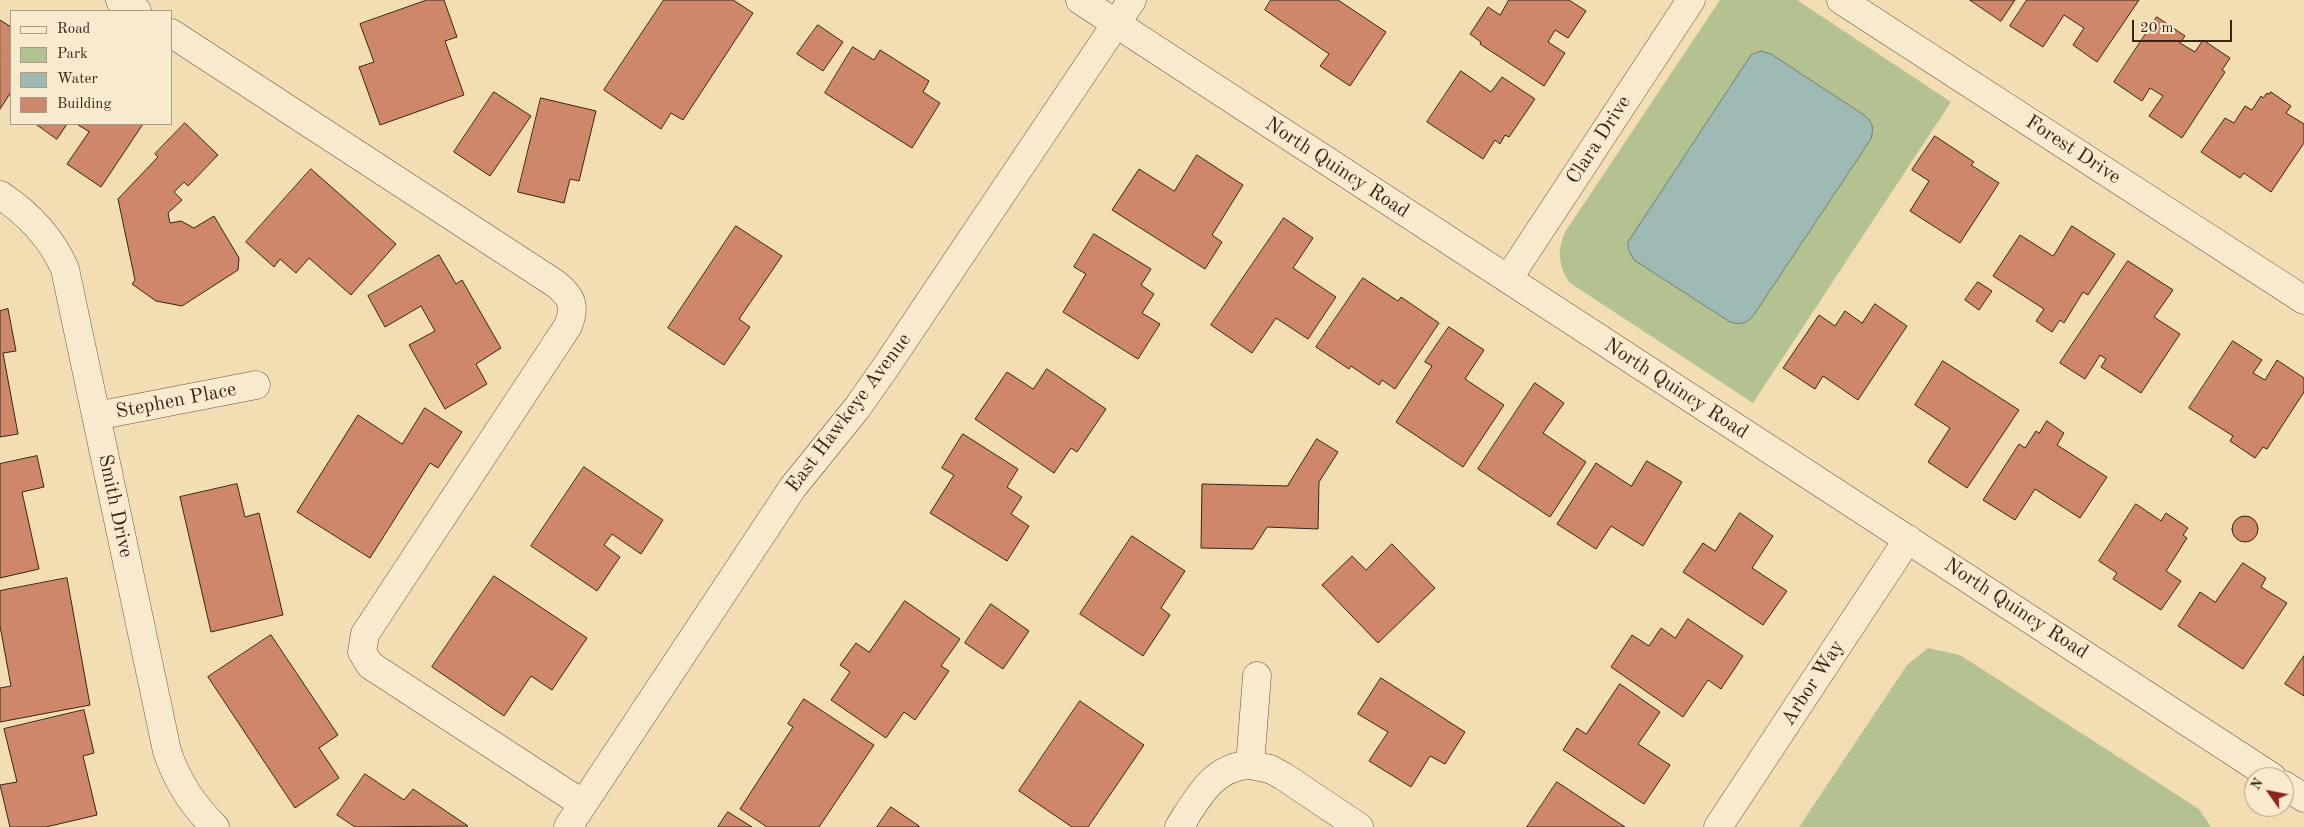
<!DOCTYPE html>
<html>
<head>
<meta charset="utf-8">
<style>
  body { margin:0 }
  #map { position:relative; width:2304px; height:827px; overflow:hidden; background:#f3deb3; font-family:"Old Standard TT",serif }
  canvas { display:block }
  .legend { position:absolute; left:10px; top:10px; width:162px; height:115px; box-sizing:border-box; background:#f7eace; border:1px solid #ab9b84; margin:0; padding:6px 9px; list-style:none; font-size:15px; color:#382416 }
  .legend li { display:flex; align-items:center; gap:10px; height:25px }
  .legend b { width:25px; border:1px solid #ab9b84 }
  .north { position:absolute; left:2244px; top:767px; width:50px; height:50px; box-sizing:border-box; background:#f7eace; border:1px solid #ab9b84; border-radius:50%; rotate:303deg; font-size:14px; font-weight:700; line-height:20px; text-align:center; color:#382416 }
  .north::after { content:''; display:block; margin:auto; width:18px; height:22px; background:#8f2418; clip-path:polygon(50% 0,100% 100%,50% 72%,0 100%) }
  .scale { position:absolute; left:2132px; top:20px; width:100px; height:22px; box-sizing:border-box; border:2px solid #382416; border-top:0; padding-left:6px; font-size:15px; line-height:18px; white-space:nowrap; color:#382416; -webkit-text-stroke:4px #f7eace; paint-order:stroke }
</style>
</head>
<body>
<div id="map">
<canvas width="2304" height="827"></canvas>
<ul class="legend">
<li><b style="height:6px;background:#f7eace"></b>Road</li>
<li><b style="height:14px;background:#b4c292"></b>Park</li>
<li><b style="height:14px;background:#9dbbb4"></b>Water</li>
<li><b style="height:14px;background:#cf8769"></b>Building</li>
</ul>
<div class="north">N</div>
<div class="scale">20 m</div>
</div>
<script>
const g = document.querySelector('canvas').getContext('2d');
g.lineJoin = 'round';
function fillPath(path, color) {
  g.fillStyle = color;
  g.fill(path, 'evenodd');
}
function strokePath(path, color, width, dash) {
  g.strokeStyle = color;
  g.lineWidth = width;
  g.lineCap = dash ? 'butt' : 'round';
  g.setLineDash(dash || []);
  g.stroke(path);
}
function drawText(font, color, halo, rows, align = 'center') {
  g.font = font + ' "Old Standard TT",serif';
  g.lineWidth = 4;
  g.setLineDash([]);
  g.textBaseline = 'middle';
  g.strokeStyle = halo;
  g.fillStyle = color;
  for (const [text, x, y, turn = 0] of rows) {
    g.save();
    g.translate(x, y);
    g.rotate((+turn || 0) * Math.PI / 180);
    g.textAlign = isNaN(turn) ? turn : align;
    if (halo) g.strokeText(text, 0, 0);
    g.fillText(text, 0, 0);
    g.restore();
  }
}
const green = new Path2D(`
  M1720,0H1797L1951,102L1753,403L1570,283C1558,267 1557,250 1565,232Z
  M1928,648L1960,655L2199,809L2211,827H1799L1907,665Z`);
const water = new Path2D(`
  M1761,51L1771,54L1864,115C1873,122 1874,128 1871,139L1753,316C1746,324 1740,325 1730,322L1634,260L1628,249V242L1751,55Z`);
const building = new Path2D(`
  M427,0H444L457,37L445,41L464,95L380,125L359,67L374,62L360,24Z
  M664,0H733L753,13L683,120L671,113L661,129L604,90Z
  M1271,0H1338L1386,32L1350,86L1320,66L1329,54L1265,10Z
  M1509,0H1569L1586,11L1568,38L1555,30L1548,42L1565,53L1544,86L1480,44L1481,42L1470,34L1488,7L1500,15Z
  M1970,0H2015L2001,21Z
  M2027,0H2139L2097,62L2073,45L2084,28L2064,15L2043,47L2010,26Z
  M2157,17L2185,36L2180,43L2195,52L2203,40L2230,58L2222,70L2225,72L2182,138L2149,116L2163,96L2150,88L2142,101L2114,82Z
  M0,20L11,27V92L0,109Z
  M818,25L843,42L823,71L797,54Z
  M853,47L874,60L880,50L929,81L923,92L940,103L912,148L825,93Z
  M1461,71L1491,92L1502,77L1535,99L1509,137L1505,135L1500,144L1495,140L1483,159L1427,122Z
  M494,92L531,116L490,176L454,152Z
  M2271,92L2291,106L2286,113L2304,124V143L2271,192L2244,173L2240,178L2201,152L2225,118L2234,123L2245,106L2252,110L2261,96L2263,98L2267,93L2269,94Z
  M541,98L596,111L579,181L570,179L564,203L518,192Z
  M185,123L218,155L188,186L184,182L174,192L182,200L168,213L170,223L181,221L194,228L214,216L239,258L238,270L182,306L156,301L132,284L135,280L118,199L158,157L155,154Z
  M36,124H67L57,139Z
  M77,124H143L101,187L67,164L89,132Z
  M1935,136L1974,162L1971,165L1999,183L1960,243L1910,211L1929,181L1912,170Z
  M1197,155L1243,185L1212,235L1222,242L1205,269L1112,210L1139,169L1174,191Z
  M311,169L396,244L351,295L309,258L296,273L280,259L274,267L246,242Z
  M1284,218L1313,238L1293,268L1336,297L1308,339L1276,318L1252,353L1211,325Z
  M736,226L782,256L739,319L750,327L724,365L668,328Z
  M2072,226L2115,254L2088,295L2083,292L2064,323L2060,320L2052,332L2036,321L2044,309L1993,276L2020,235L2053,256Z
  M1094,234L1151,269L1141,285L1154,294L1142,313L1160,324L1138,359L1063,312L1086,274L1074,267Z
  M439,255L456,284L462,280L501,348L476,364L487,384L445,409L409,345L435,331L421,306L385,327L368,296Z
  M2128,261L2173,290L2154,317L2180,334L2141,393L2101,367L2106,359L2100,355L2085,379L2060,363Z
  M1363,278L1398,301L1401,297L1439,323L1395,389L1382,380L1379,385L1351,366L1349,369L1316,347Z
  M1978,282L1992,291L1979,310L1965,300Z
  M1875,304L1907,326L1858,400L1823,376L1815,389L1783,368L1819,315L1835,326L1845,311L1862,323Z
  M8,309L16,351L3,353L18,434L0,437V311Z
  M1449,327L1484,350L1465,379L1504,405L1463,467L1396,422L1432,366L1425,362Z
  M2233,341L2262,360L2253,373L2265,380L2277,360L2304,378V392L2267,449L2263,447L2255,458L2230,441L2233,436L2189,408Z
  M1943,361L2019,410L1967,488L1928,462L1950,428L1915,405Z
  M1047,369L1106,409L1077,452L1071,448L1054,473L975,419L1007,372L1033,389Z
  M1535,383L1564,403L1543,433L1586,462L1550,517L1478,469Z
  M425,408L462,432L438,468L430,463L370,558L297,512L358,415L402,444Z
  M2047,421L2064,433L2057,445L2107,477L2080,518L2035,489L2015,520L1983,500L2019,444L2025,448L2036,431L2039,433Z
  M963,434L1018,469L1007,487L1022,497L1011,514L1029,526L1007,561L930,513L954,475L942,468Z
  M1317,439L1338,452L1319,482L1318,529L1267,527L1253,549L1201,548L1202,484L1287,486Z
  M37,456L44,487L22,492L39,569L0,578V464Z
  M1647,461L1682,482L1643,546L1611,526L1596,549L1557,524L1596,463L1631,486Z
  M584,467L663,520L641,554L612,534L604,545L620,557L597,591L531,546Z
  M237,484L245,517L259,513L283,615L211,632L180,497Z
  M2136,504L2161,521L2166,513L2188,528L2183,535L2187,538L2166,571L2181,581L2161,610L2113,579L2117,573L2099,561Z
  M1740,513L1773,536L1752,568L1787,591L1763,625L1683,572L1703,543L1715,551Z
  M2232 529a13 13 0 1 1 26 0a13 13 0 1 1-26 0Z
  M1132,536L1185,571L1161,608L1170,615L1143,656L1080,614Z
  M1392,544L1435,588L1378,643L1322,585L1352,556L1366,570Z
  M2243,563L2266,578L2261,587L2287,603L2243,669L2178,626L2200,592L2215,602Z
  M494,576L587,638L552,690L531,676L504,716L432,667Z
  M67,578L90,705L0,722V688L11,686L0,626V591Z
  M905,601L960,639L941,666L949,671L915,720L904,712L886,738L831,700L850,672L840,665L856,643L869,652Z
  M991,604L1029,631L1003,669L965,643Z
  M1688,619L1743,656L1721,689L1708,680L1683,717L1611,667L1632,635L1649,646L1661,628L1675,638Z
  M271,635L338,735L319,748L339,778L295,808L208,677Z
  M2304,656V696L2285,684Z
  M1381,678L1465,732L1445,764L1430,756L1411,787L1369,761L1388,732L1358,714Z
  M1620,684L1660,712L1638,744L1670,765L1644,804L1563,750L1577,728L1586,734Z
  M804,699L874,745L819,827H767L740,809L793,727L788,724Z
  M1080,701L1144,745L1088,827H1072L1019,791Z
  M84,710L94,753L83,756L97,815L46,827H10L0,785L17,782L4,729Z
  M365,774L404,800L413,789L468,826L355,827L337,815Z
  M1557,782L1625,827H1527Z
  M891,807L919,826V827H877Z
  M728,812L752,827H718Z`);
const minor = new Path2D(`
  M120,0L137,11
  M1080,0L2272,777
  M1841,0L2304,300
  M171,33L556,284C572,297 576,306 568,326L365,634L362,652L370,665L583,804
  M0,195C29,214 51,237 65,269L167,751C177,781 192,805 215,827
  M1508,279L1691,0
  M96,416L256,385
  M1250,765L1270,769L1283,776L1359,827
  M2284,785L2304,798
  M568,827L793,487L857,408L885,368L1132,0
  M1179,827C1197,799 1213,766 1250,765L1257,676
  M1718,827L1908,539`);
const streetNames = [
  ["Clara Drive",1599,140,-57],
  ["Forest Drive",2073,150,33],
  ["North Quincy Road",1337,168,33],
  ["North Quincy Road",1676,389,33],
  ["Stephen Place",176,401,-11],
  ["East Hawkeye Avenue",849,413,-53],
  ["Smith Drive",115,506,78],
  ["North Quincy Road",2016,609,33],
  ["Arbor Way",1813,683,-57]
];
fillPath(green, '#b4c292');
fillPath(water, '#9dbbb4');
strokePath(water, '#757f75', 1);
fillPath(building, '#cf8769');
strokePath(building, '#382416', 1);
strokePath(minor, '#67523d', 29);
strokePath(minor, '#f7eace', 28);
drawText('20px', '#382416', '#f7eace', streetNames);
</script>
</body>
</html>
